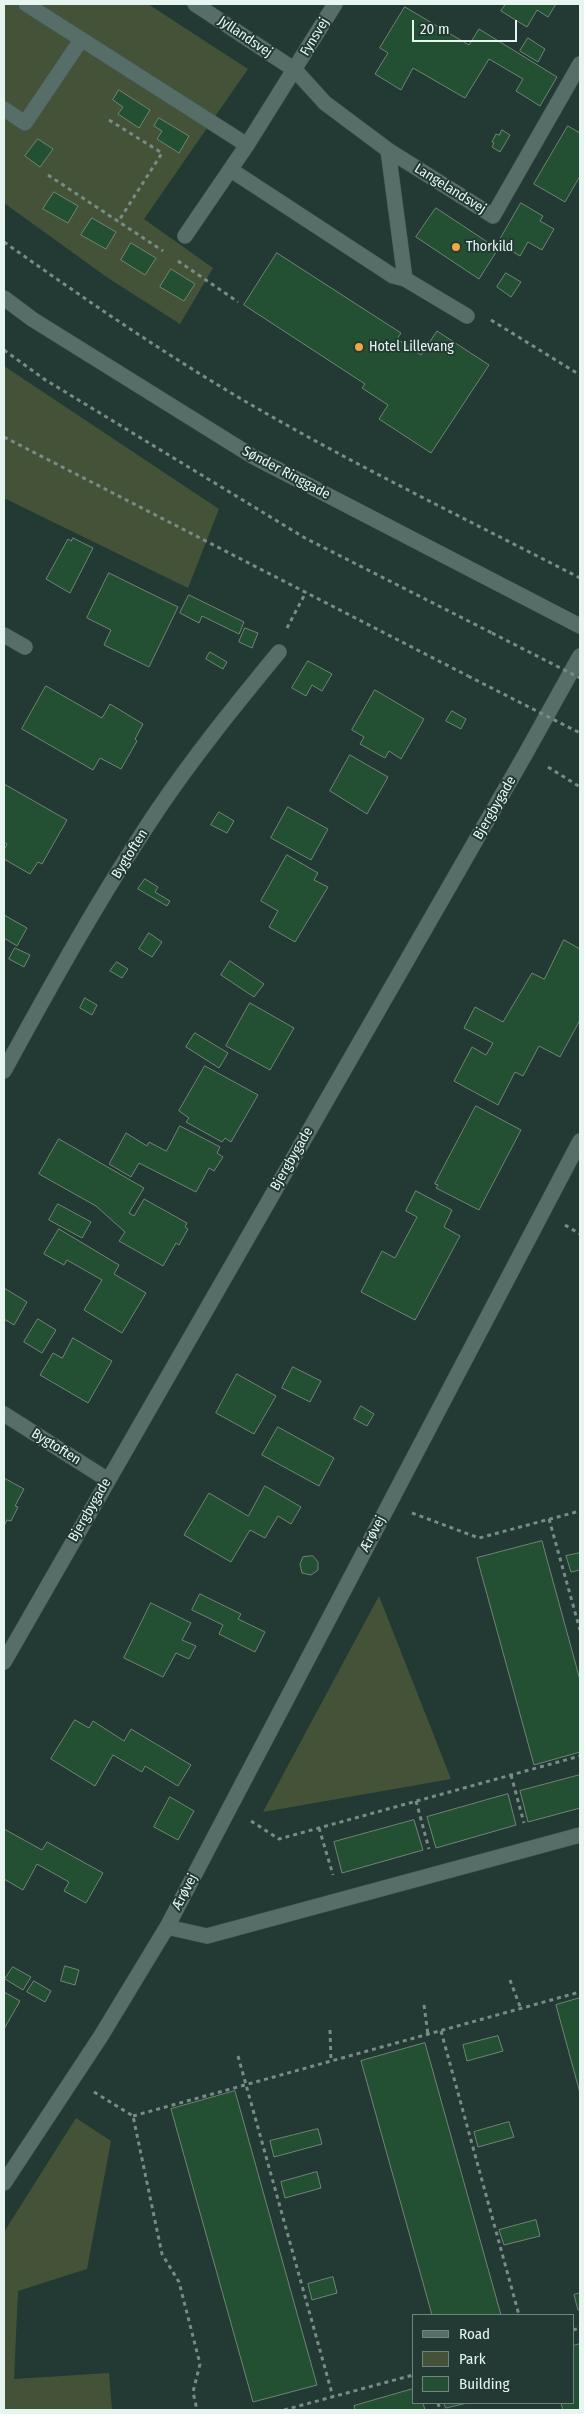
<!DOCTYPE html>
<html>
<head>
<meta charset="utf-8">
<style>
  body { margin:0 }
  #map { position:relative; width:584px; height:2414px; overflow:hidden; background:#233a34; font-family:"Fira Sans Condensed",sans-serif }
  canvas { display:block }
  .frame { position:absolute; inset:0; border:5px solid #e7f5f1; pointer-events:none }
  .legend { position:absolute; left:412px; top:2314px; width:162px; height:90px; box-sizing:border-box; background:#233a34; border:1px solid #718580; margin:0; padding:6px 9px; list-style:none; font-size:15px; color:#e7f5f1 }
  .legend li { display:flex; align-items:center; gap:10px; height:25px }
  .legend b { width:25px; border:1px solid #718580 }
  .scale { position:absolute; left:412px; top:20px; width:105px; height:22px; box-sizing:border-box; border:2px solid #e7f5f1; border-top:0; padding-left:6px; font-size:15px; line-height:18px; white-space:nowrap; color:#e7f5f1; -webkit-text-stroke:4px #233a34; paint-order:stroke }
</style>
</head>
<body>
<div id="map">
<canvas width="584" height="2414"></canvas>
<div class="frame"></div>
<ul class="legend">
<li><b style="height:6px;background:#566e67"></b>Road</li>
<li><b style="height:14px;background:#445338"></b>Park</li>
<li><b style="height:14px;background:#235033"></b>Building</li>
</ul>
<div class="scale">20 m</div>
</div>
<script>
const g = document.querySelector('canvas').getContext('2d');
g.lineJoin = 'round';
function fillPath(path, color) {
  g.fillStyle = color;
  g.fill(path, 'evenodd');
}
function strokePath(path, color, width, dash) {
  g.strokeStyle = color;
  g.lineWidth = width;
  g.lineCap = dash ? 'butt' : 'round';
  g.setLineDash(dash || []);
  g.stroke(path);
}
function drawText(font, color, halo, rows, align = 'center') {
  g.font = font + ' "Fira Sans Condensed",sans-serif';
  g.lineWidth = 4;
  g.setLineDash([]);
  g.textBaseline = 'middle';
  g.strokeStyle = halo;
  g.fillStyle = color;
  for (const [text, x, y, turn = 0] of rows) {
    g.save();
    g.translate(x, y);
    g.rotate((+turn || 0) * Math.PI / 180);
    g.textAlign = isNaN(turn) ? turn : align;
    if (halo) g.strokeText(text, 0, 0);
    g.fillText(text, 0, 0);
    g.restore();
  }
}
const green = new Path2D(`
  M4,4H148L248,69L144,219L213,268L180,324L108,278L4,203Z
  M4,366L219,509L188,588L4,498Z
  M379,1596L451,1779L263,1812Z
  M76,2118L111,2141L87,2269L18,2291L14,2379L109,2373L112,2410H4V2232Z`);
const building = new Path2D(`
  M506,4H556L548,17L537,10L527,27L501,11Z
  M405,7L469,45L479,29L557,77L540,106L516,91L523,79L489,59L465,98L413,68L401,90L375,74L388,53L380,48Z
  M528,38L545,49L538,62L520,51Z
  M119,90L150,110L139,128L118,114L123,107L113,100Z
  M159,118L189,136L179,153L157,139L162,131L154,126Z
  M568,126L580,133V176L565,202L534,184Z
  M502,130L510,135L500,152L492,147L494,143L492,142L496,134L499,135Z
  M38,139L53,149L40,167L25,156Z
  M54,192L78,206L68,223L43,209Z
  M521,203L543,216L540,221L554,229L542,250L528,242L520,256L498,243Z
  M436,208L498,249L479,279L416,237Z
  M92,218L116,232L106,249L81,235Z
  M131,243L156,258L145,275L121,260Z
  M277,253L401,333L397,339L421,355L437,331L489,365L431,453L379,419L388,405L362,388L365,384L244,305Z
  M171,269L195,284L184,301L160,287Z
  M506,273L521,282L511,297L497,287Z
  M73,538L93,548L70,593L46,579L68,539L71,541Z
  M109,573L178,607L149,667L104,645L111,630L87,618Z
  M189,595L244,622L239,634L202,616L199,623L180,613Z
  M245,628L258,633L252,648L239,642Z
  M210,652L227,662L223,669L206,659Z
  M308,661L332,674L322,691L312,685L306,696L292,688Z
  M46,686L102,718L110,704L143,724L135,739L137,741L121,769L100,758L93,770L22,729Z
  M375,690L424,719L401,759L389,751L385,758L360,744L364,737L352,730Z
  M452,711L466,719L461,729L446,721Z
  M350,755L388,777L367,814L330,791Z
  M4,784L67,820L42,864L38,862L30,874L4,859V850L7,844L4,842Z
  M288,807L328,829L311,860L271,838Z
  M219,812L234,821L227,833L211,825Z
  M287,855L318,873L314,880L328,887L295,942L269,927L278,911L261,901Z
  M145,879L158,887L155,892L170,901L167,906L138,889Z
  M4,915L27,928L17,946L4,938Z
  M149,933L162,942L152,957L139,949Z
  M564,940L580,949V1020L560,1057L539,1046L523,1076L515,1072L498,1105L454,1081L472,1047L486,1055L493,1043L464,1028L475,1007L503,1022L532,973L544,979Z
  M15,948L30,955L24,967L9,959Z
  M230,961L264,984L254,997L221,975Z
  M117,962L128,969L122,978L110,971Z
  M85,998L97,1005L92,1015L80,1008Z
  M250,1003L294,1028L270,1070L226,1046Z
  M195,1033L228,1053L219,1068L186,1047Z
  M205,1066L258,1095L231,1142L225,1138L222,1142L186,1122L189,1118L179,1111Z
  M476,1106L521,1130L479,1210L436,1188L438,1185L435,1184Z
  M180,1126L220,1147L217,1153L223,1157L214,1171L209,1168L196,1192L139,1163L131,1177L109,1164L126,1133L147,1146L149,1142L166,1151Z
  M59,1139L144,1188L129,1213L134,1216L144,1199L187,1223L185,1227L188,1229L179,1245L176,1243L163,1266L119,1241L125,1232L96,1206L39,1174Z
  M416,1191L452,1210L444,1227L460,1236L415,1320L361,1292L382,1251L395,1258L417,1217L406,1211Z
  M58,1204L91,1222L82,1238L49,1220Z
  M59,1229L119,1265L114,1274L146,1293L122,1333L84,1310L102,1280L67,1260L64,1265L44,1254Z
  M4,1288L27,1302L14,1325L4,1319Z
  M38,1319L56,1330L42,1353L24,1342Z
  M73,1338L112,1361L88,1403L40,1375L53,1353L62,1358Z
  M293,1367L321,1381L310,1402L282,1388Z
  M237,1374L276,1396L254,1434L216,1413Z
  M361,1406L374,1414L367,1426L354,1419Z
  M278,1427L334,1458L319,1486L262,1455Z
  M4,1478L24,1489L15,1506L18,1507L11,1521L7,1520L4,1526Z
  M265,1486L301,1507L291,1524L278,1516L265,1538L250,1530L231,1562L184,1535L209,1493L248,1516Z
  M542,1541L580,1680V1752L534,1765L477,1558Z
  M580,1553V1570L571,1572L566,1556Z
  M313,1556L318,1562V1570L311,1575L302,1573L300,1564L303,1557Z
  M200,1594L241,1614L238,1619L265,1632L255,1652L219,1634L223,1625L192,1610Z
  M151,1603L191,1623L182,1640L196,1646L189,1659L176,1653L163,1677L124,1658Z
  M75,1720L89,1728L93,1721L124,1741L131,1729L191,1765L178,1786L145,1766L142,1772L113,1755L95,1786L51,1759Z
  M580,1775V1808L528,1822L520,1791Z
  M508,1794L516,1825L436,1848L427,1817Z
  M170,1797L194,1811L178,1840L154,1827Z
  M414,1820L423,1850L342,1873L334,1842Z
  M4,1829L42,1850L47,1842L103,1873L86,1903L64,1891L69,1882L37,1864L23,1890L4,1879Z
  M65,1966L79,1970L75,1985L61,1981Z
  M13,1967L31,1977L23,1990L5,1979Z
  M34,1981L51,1991L45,2002L27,1992Z
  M4,1992L20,2001L4,2029Z
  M580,1998V2093L556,2005Z
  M498,2036L503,2051L467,2061L463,2045Z
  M425,2043L501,2315H432L361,2061Z
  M235,2091L317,2385L253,2402L171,2109Z
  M509,2122L514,2137L478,2147L474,2132Z
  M318,2129L322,2144L274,2157L270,2141Z
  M317,2172L321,2188L285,2198L281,2182Z
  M536,2220L540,2236L504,2245L499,2230Z
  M333,2277L337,2293L312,2300L308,2284Z
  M580,2293V2309L578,2310L574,2295Z
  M580,2344V2410H563L561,2403H573V2346Z
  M413,2389V2403H423L425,2410H355L354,2406Z
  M444,2403H467L446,2408Z`);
const path = new Path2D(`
  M109,120L162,153L118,222
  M48,175L163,251
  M4,242C82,297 160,351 243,400C352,464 468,520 580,578
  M178,261L238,302
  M491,320L580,375
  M4,350L44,379L305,538L492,633
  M4,437L468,676
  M287,628L306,592
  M548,767L580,787
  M565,1225L580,1234
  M412,1513L479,1538L580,1511
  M549,1519L580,1630
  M511,1775L524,1823
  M416,1801L429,1849
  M251,1821L279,1839L580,1756
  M319,1828L333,1875
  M510,1980L521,2009
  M424,2005L428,2035
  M330,2030L331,2061
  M441,2031L519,2315
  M238,2056L333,2397
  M94,2092L133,2116L162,2254L179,2282L200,2364L193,2392L197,2410
  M133,2116L580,1992
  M573,2330L580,2328
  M438,2403L440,2410
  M284,2410L413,2375`);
const minor = new Path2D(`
  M26,4L247,145
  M195,4L295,70L325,103L388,150L493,216L580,64
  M4,109L25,123L81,40
  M388,150L405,279L467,316
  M231,170L393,276L405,279
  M185,236L247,145L335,4
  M4,298L32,319L252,456L580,626
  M4,635L25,647
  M4,1071C52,983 101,895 157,811C194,756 237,703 279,652
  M4,1414L108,1480
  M4,1662L526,753L580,656
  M167,1927L207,1936L580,1835
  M4,2183L101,2036L167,1927L580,1141`);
const pathBridge = new Path2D(`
  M492,633L580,678
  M468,676L580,733`);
const markers = [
  [456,247,5,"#f3a443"],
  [359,347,5,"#f3a443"]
];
const streetNames = [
  ["Jyllandsvej",245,37,34],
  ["Fynsvej",315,37,-59],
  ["Langelandsvej",450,189,32],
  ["Sønder Ringgade",286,473,28],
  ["Bjergbygade",495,808,-60],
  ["Bygtoften",130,854,-58],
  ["Bjergbygade",292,1159,-60],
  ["Bygtoften",56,1447,32],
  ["Bjergbygade",90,1510,-60],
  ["Ærøvej",373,1534,-62],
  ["Ærøvej",185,1892,-62]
];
const poiNames = [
  ["Thorkild",466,247],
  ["Hotel Lillevang",369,347]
];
fillPath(green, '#445338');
fillPath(building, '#235033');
strokePath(building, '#708475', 1);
strokePath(minor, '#435853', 16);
strokePath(path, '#788b86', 3, [4, 4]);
strokePath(minor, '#566e67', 15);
strokePath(pathBridge, '#788b86', 3, [4, 4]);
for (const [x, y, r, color] of markers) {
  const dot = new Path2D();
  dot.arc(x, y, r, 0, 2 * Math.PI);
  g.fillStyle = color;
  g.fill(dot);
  strokePath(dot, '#233a34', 2);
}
drawText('14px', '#e7f5f1', '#233a34', streetNames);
drawText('14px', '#e7f5f1', '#233a34', poiNames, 'left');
</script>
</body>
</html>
